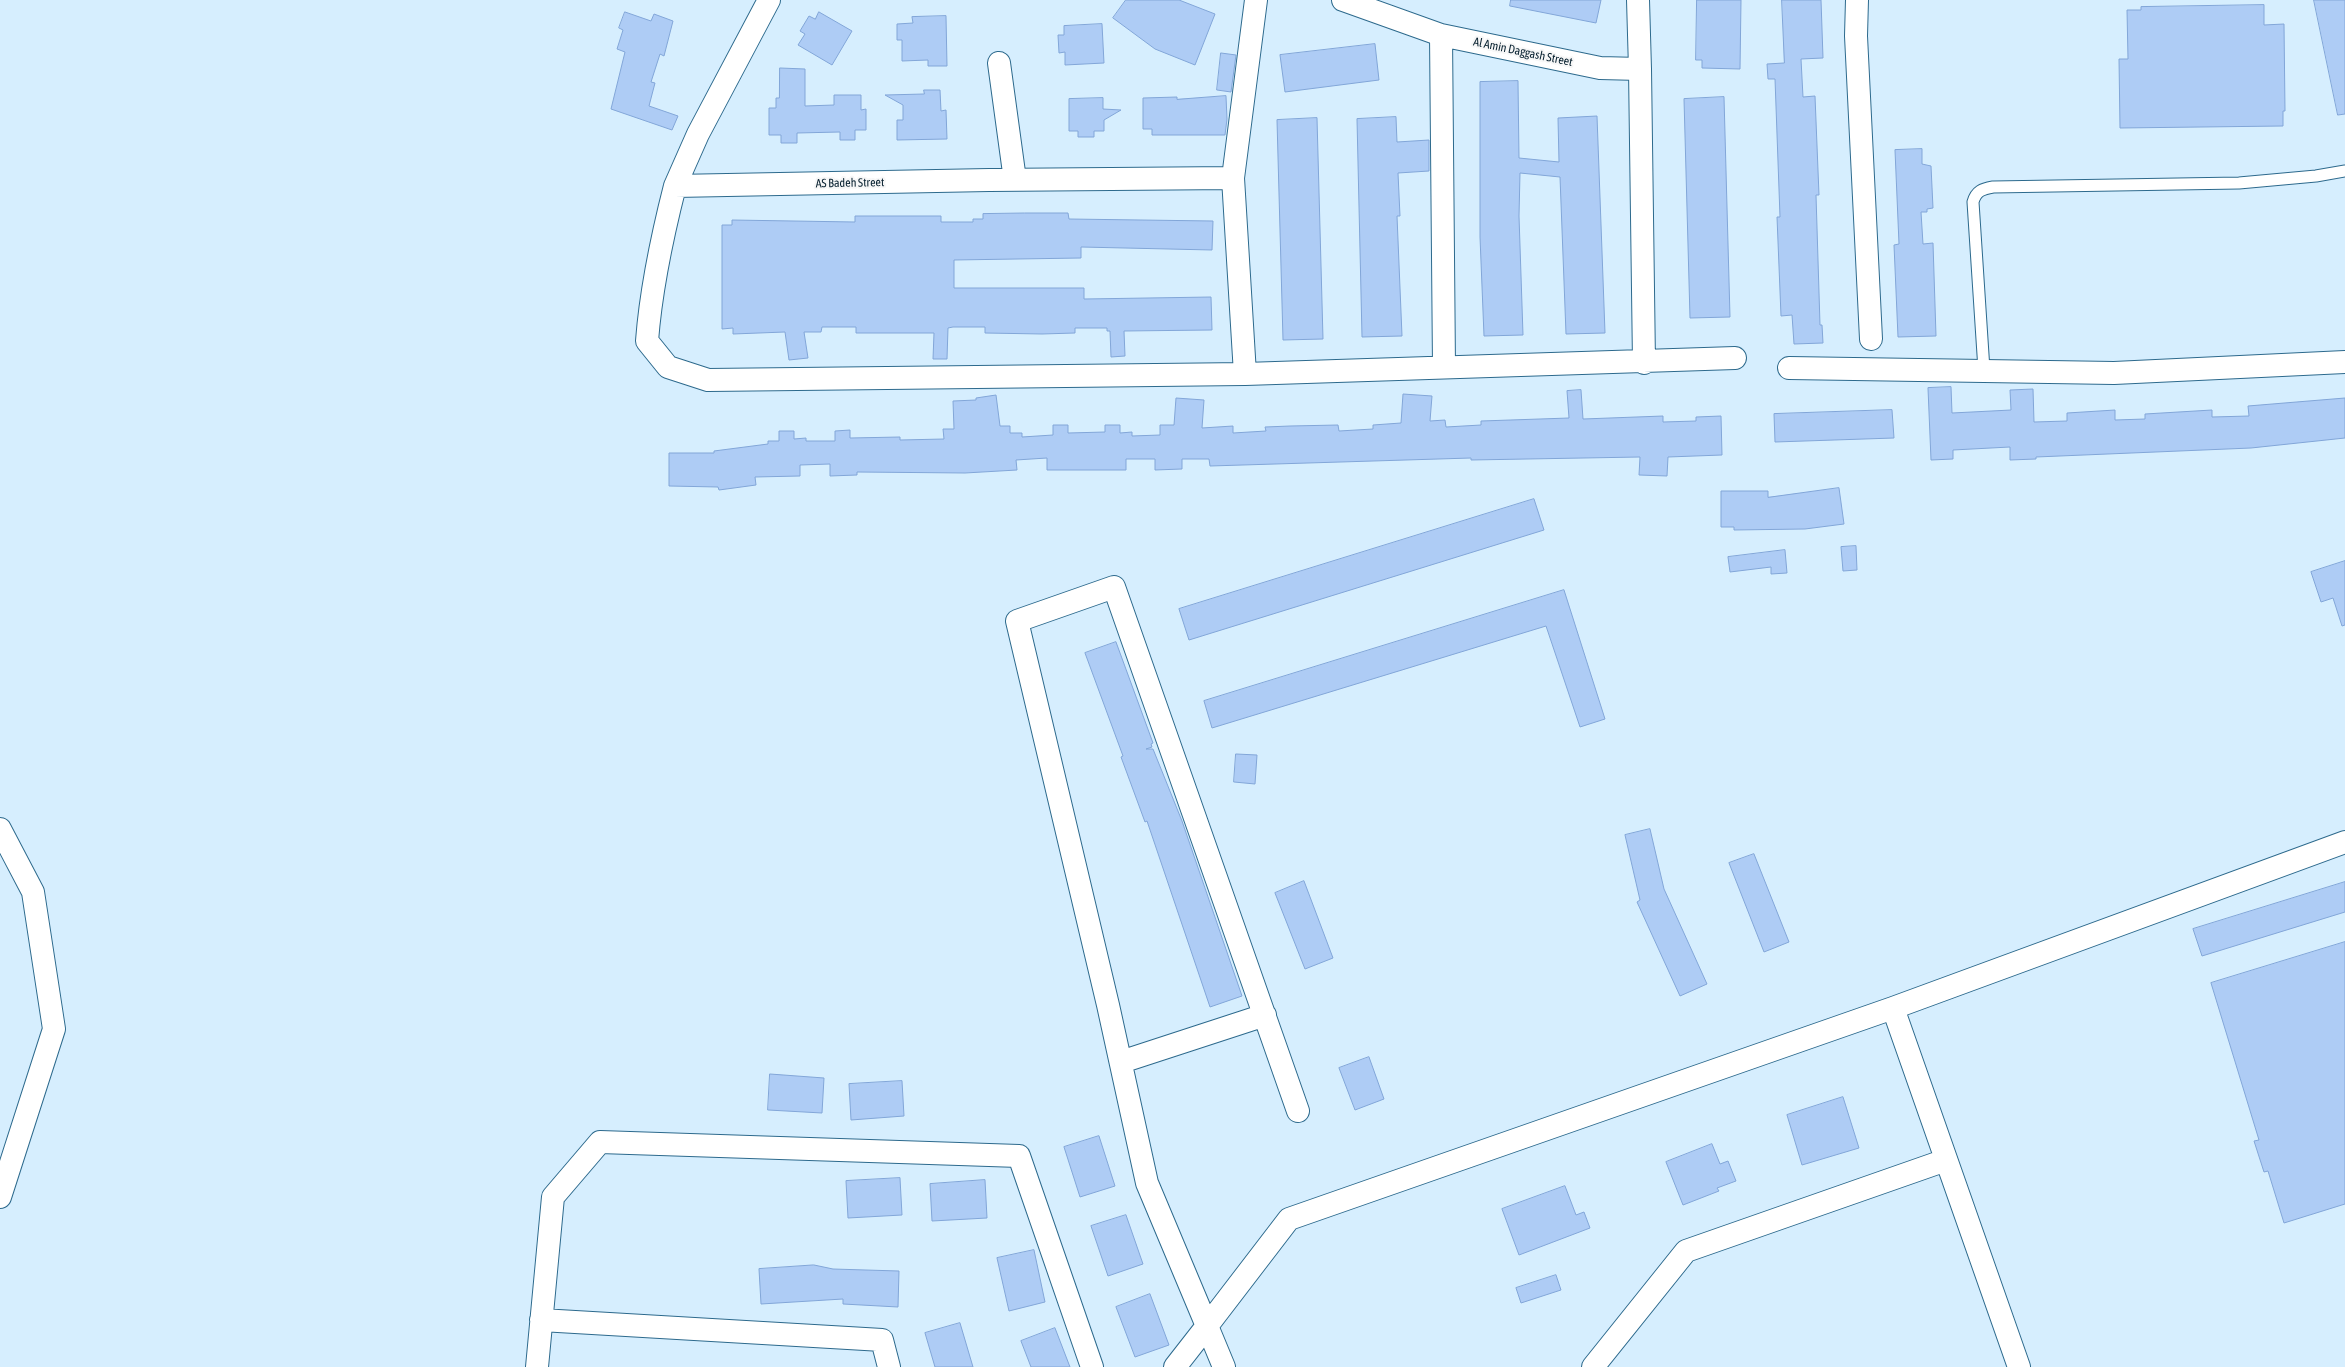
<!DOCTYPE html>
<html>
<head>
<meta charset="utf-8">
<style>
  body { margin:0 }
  canvas { display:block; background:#d6eefe }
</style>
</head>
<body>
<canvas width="2345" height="1367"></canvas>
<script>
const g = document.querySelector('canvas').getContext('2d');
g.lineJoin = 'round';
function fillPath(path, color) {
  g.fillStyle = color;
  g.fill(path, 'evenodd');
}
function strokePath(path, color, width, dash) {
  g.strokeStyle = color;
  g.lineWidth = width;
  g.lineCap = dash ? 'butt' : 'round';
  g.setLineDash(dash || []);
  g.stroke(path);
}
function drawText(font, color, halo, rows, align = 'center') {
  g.font = font + ' "Asap Condensed",sans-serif';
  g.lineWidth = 4;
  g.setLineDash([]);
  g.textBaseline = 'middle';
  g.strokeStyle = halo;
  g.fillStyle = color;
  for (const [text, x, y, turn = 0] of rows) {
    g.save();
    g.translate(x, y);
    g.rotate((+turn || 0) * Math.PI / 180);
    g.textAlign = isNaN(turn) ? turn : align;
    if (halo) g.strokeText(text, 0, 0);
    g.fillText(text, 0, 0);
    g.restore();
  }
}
const building = new Path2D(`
  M1126,0H1179L1215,14L1195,65L1155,49L1113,18Z
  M1511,0H1601L1596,23L1510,6Z
  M1697,0H1741L1740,69L1702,68V60H1696Z
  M1782,0H1821L1823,58L1801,59L1803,97L1815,96L1819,195H1816L1820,325H1822L1823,343L1794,344L1792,315L1781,316L1777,217H1780L1775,79H1768L1767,64L1784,63Z
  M2314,0H2345V114L2338,115Z
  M2264,5V25L2284,24L2285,111H2283V126L2120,128L2119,59H2128L2127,10H2141V7Z
  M625,12L651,21L654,14L673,21L664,56L660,54L651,82L655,83L649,106L678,116L672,130L611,109L625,52L617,49L623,30L619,28Z
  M819,12L852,31L832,65L798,45L805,34L800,31L809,16L815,19Z
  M946,16L947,66H928V60L902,61V40H897V24L913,23L912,17Z
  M1102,24L1104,63L1065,65V52L1059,53L1058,35H1064V26Z
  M1375,44L1379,80L1285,92L1280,55Z
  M1221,53L1236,55L1231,92L1217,90Z
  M780,68L805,69V106L834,105V95H861V110L866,109V130H855V140H840V132L797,133V143H781V135H769V108H776V98H779Z
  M1518,81L1519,158L1559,162L1558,118L1597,116L1605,333L1566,334L1560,177L1520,173L1519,216L1523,335L1484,336L1480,237V82Z
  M924,90H940L941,111L946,110L947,139L897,140V120H903V105L885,95L924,94Z
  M1226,96L1227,119L1225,135H1152V129H1143V98L1177,97V99Z
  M1724,97L1730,317L1690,318L1684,99Z
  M1103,98V109L1121,110L1104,120V131H1094V137H1078V131H1069V99Z
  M1396,117L1397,142L1429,140V171L1398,173L1400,216H1397L1402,336L1362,337L1357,119Z
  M1317,118L1323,339L1283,340L1277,120Z
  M1922,149V164L1931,166L1933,208L1927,209V212H1921L1923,244L1933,243L1936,336L1898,337L1894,245L1899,244L1895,150Z
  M1025,213H1068L1069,219L1213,221L1212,250L1081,247V258L954,260V288H1084V299L1211,297L1212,330L1124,331L1125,356L1111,357L1110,331H1107V328H1075V333L1042,334L985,333V327H953L948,328L947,359H933L934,333H856V327H822L821,332H804L808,358L789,360L785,332L733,334V328L722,329V225H732V220L855,222V216H941V222H973V219H983V214Z
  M1951,387L1952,413L2011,410L2010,390L2033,389L2034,422L2067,421V413L2115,410V420L2145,419V414L2212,410V417L2249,416L2248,406L2345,398V438L2251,448L2036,457V459L2010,460V447L1953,450V459L1931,460L1928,388Z
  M1581,390L1583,419L1663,416V422L1696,421V417L1721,416L1722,455L1668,457L1667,476L1639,475L1640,457L1471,460V458L1210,466L1209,459H1182V469L1155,470V459H1126V470H1047V458L1016,460L1017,470L965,473L857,472V475L830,476V464L800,465V476L755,477L756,485L719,490L718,487L669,486V453H714V451L768,444V441H779V431H794V439L806,438V441H835V431L850,430V438L900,437V440L944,439L943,429H954L953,401L976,400V398L996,395L1000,426H1010V433H1022V437L1053,435V425H1068V433L1105,432V425H1120V433L1132,432V436L1160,435V425H1174L1176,398L1204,400L1202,428L1233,426V433L1266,431L1265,427L1290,426L1338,425L1339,431L1373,429V425L1401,423L1403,394L1432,396L1430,421L1445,420L1446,427L1481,425V421L1569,418L1567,391Z
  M1892,410L1894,438L1775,442L1774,414Z
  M1839,488L1844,524L1805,529L1734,530V527H1721V491H1768V497Z
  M1534,499L1544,530L1189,640L1179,609Z
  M1856,546L1857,570L1843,571L1841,547Z
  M1785,550L1787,573L1771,574V567L1730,572L1728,557Z
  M2345,561V625L2342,626L2333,598L2321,602L2311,572Z
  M1564,590L1605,719L1580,727L1546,626L1212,728L1204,701Z
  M1116,642L1153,743L1151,744L1152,747L1146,749H1153L1182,821L1242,996L1210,1007L1147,821L1145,822L1121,757L1123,756L1085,653Z
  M1236,754L1257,755L1255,784L1234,782Z
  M1650,829L1664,889L1707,984L1680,996L1637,902L1640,900L1625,835Z
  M1754,854L1789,942L1764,952L1729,863Z
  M1304,881L1333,958L1305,969L1275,893Z
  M2345,882V912L2202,956L2193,929Z
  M2345,942V1204L2284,1223L2268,1171L2264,1172L2254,1141L2259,1140L2211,983Z
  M1369,1057L1384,1099L1355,1110L1339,1068Z
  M770,1074L824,1078L822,1113L768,1110Z
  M902,1081L904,1116L851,1120L849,1084Z
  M1843,1097L1859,1148L1802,1165L1787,1115Z
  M1099,1136L1115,1186L1080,1197L1064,1147Z
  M1712,1144L1720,1164L1728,1161L1736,1181L1717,1188L1719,1191L1683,1205L1666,1162Z
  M900,1178L902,1215L848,1218L846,1181Z
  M985,1180L987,1218L932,1221L930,1184Z
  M1565,1186L1576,1215L1584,1212L1590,1228L1519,1255L1502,1209Z
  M1126,1215L1143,1264L1108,1276L1091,1226Z
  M1034,1250L1045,1302L1009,1311L997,1258Z
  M814,1265L833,1269L899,1271L898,1307L843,1304V1299L761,1304L759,1269Z
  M1556,1275L1561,1290L1521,1303L1516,1288Z
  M1150,1294L1169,1345L1135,1357L1116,1307Z
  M960,1323L973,1367H935L925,1333Z
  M1055,1328L1070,1367H1031L1021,1341Z`);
const service = new Path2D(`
  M1984,370L1973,202C1976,191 1982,189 1993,187L2239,183L2316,176L2345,171`);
const minor = new Path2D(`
  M769,0L698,134L675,186L989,180L1233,178
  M1256,0L1233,178L1245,374L1735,358
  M1343,0L1441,35L1600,68L1640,69L1638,0
  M1857,0L1856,36L1871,339
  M1441,35L1444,367
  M999,63L1015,180
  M1640,69L1644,363
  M675,186C662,237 651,288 647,341L668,367L708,380L1245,374
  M1789,368L2114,373L2345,362
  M0,829L33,892L54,1029L0,1197
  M1893,1008L2019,1367
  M1121,1062L1265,1015
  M541,1320L882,1340L889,1367
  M537,1367L553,1197L600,1142L1019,1156L1092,1367
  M1175,1367L1207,1326L1147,1183L1108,1005L1017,621L1114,587L1298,1111
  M1224,1367L1207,1326L1289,1219L1893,1008L2345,842
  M1593,1367L1686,1251L1946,1160`);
const streetNames = [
  ["Al Amin Daggash Street",1523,52,12],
  ["AS Badeh Street",850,183,-1]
];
fillPath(building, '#aeccf5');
strokePath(building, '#82a6d8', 1);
strokePath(service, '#2d6a8d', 13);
strokePath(minor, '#2d6a8d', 24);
strokePath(service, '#fff', 11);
strokePath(minor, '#fff', 22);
drawText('12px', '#082130', '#f7f7f7', streetNames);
</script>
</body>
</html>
